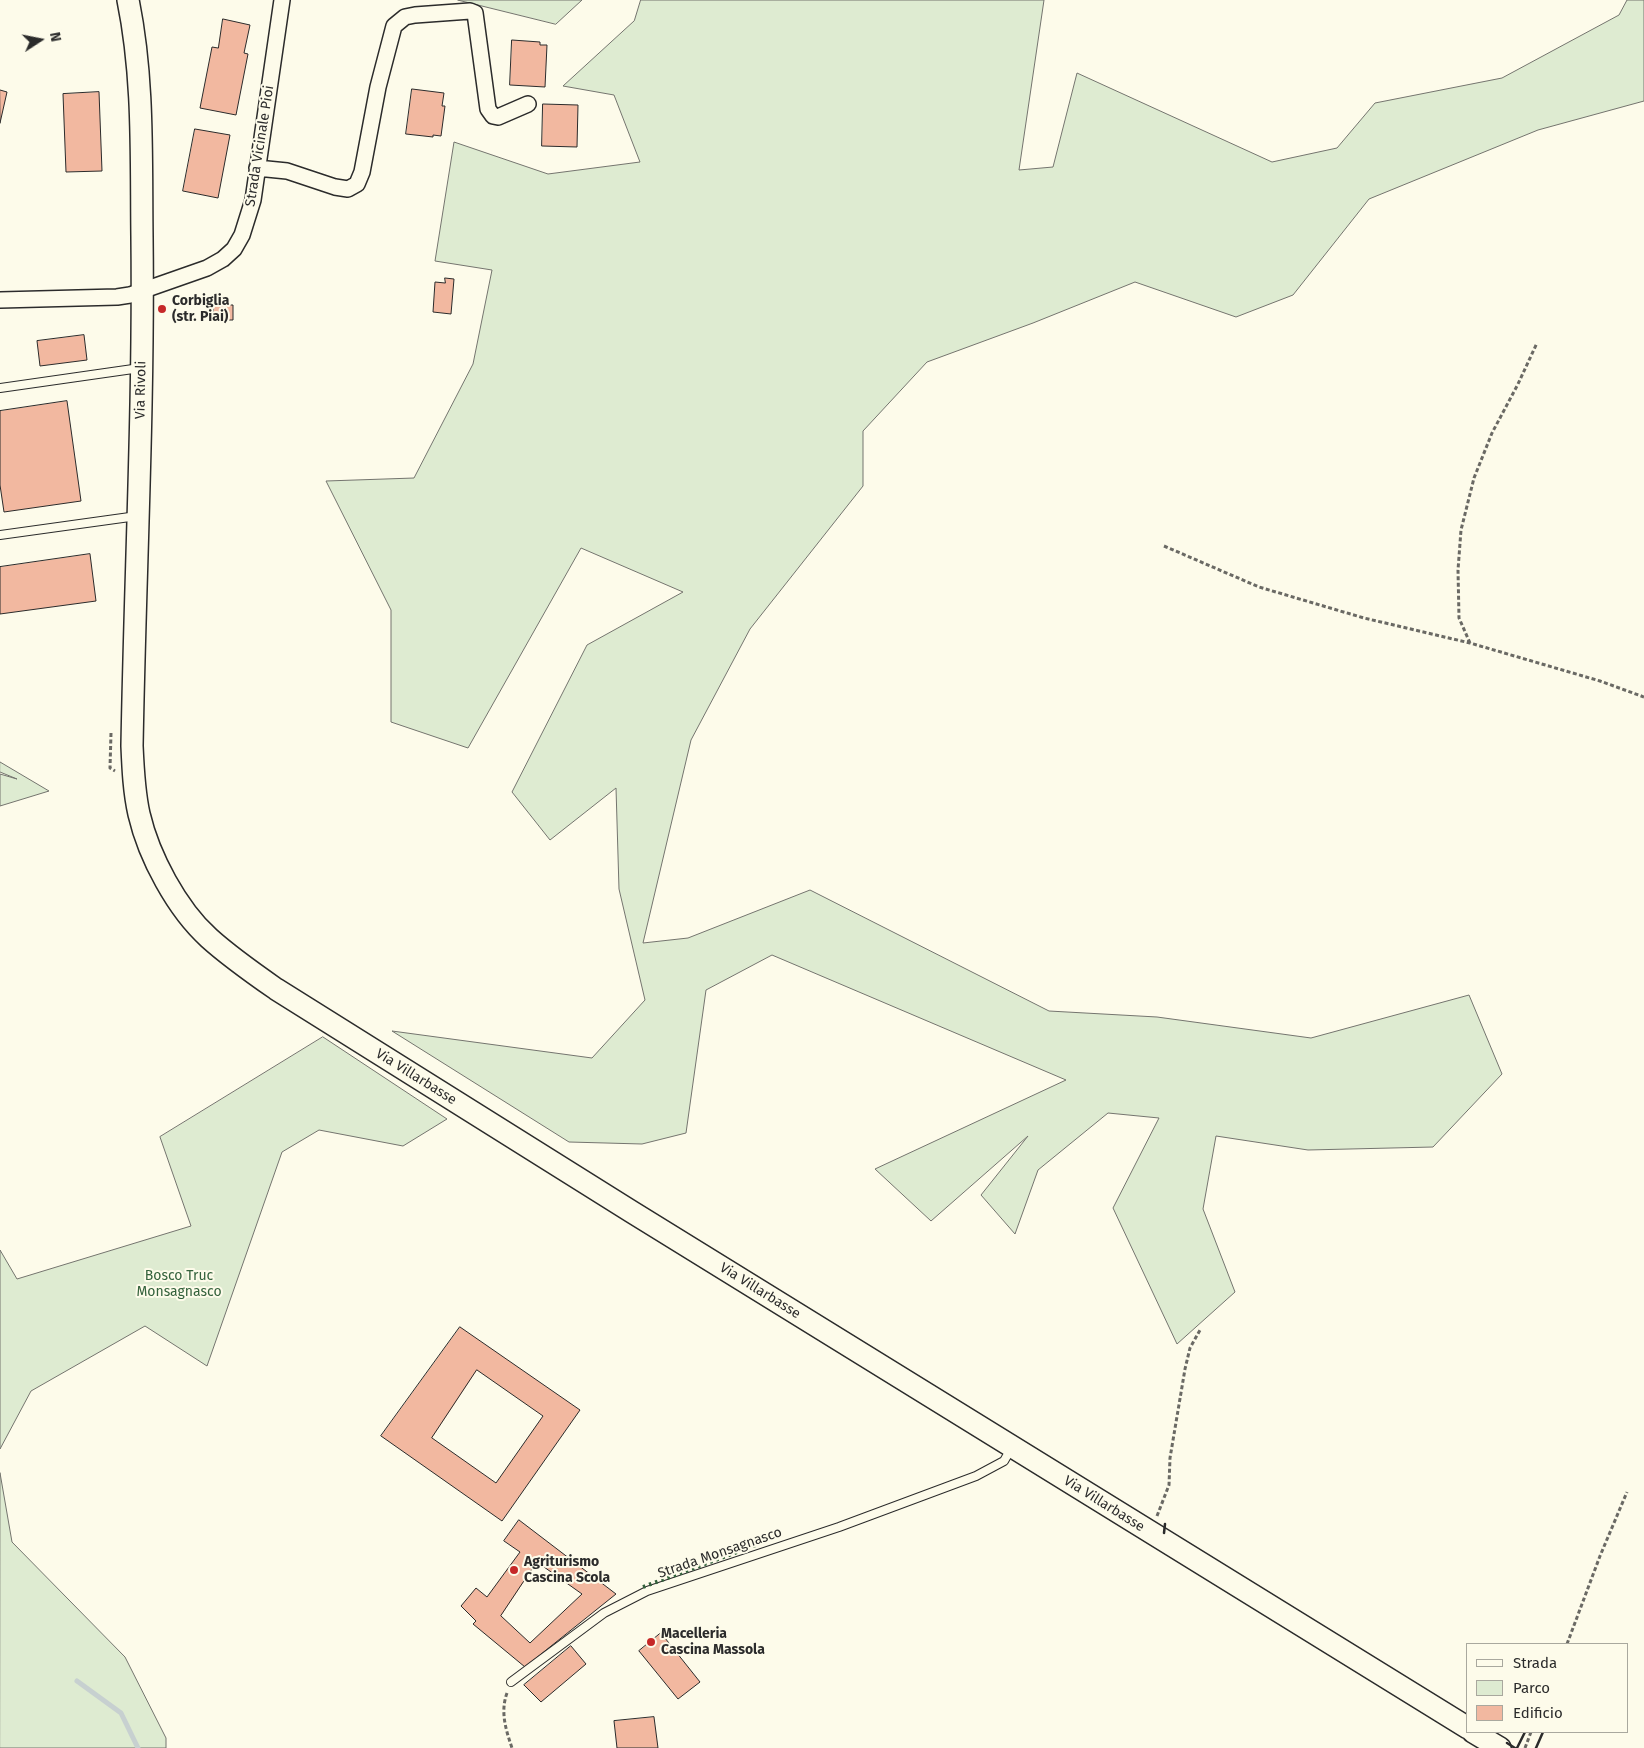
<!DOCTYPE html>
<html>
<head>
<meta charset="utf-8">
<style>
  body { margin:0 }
  #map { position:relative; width:1644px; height:1748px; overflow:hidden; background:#fdfbea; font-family:"Fira Sans",sans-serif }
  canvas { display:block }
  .legend { position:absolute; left:1466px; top:1643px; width:162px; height:90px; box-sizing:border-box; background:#fdfbea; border:1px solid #a9a89e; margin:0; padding:6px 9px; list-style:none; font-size:15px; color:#2b2b2b }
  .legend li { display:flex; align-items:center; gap:10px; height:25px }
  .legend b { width:25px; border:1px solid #a9a89e }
  .north { position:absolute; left:15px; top:15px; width:50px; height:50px; -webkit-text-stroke:4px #fdfbea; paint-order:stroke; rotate:79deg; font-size:14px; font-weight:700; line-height:20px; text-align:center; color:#2b2b2b }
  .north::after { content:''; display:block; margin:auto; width:18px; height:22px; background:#2b2b2b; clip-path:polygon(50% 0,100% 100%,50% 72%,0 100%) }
</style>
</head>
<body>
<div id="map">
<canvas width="1644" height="1748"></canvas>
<ul class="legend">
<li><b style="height:6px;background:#fdfbea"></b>Strada</li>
<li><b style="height:14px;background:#deebd1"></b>Parco</li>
<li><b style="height:14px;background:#f2b8a0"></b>Edificio</li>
</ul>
<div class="north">N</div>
</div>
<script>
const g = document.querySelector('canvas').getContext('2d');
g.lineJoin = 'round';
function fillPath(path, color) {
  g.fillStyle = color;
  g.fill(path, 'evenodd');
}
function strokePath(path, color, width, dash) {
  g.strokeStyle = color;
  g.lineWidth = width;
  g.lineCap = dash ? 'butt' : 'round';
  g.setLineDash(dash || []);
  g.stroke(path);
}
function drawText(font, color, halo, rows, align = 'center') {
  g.font = font + ' "Fira Sans",sans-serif';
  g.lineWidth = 4;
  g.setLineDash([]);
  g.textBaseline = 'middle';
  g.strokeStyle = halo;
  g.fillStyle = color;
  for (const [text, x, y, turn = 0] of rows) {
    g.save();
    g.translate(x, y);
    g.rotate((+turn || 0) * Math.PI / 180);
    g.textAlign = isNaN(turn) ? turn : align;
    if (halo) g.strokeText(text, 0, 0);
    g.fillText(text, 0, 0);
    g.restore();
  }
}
const green = new Path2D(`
  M458,0H582L556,24Z
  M641,0H1044L1019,170L1053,167L1077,73L1272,162L1337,148L1375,103L1502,78L1619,15L1627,0H1644V101L1538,130L1369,199L1293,295L1236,317L1135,282L1033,323L927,362L863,431V486L750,629L691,740L643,943L688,938L810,890L1049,1011L1157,1017L1311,1038L1469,995L1502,1074L1433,1147L1308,1150L1216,1136L1203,1209L1235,1292L1177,1344L1113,1208L1159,1118L1108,1113L1038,1170L1015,1234L981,1195L1028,1136L931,1221L875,1169L1066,1080L772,955L706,990L686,1133L642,1144L569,1142L392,1031L592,1058L645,1000L619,889L616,788L550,840L512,792L587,645L683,592L581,548L468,748L391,722V610L326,481L414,478L473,364L492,270L435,261L454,142L548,174L640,162L614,95L563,86L634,21Z
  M0,762L49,791L0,806V774L17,779L0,772Z
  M323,1037L447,1119L403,1146L319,1130L282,1152L207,1366L145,1326L31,1391L0,1449V1250L17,1279L191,1226L160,1137Z
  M0,1473L12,1542L125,1657L166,1738V1748H0Z`);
const stream = new Path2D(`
  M77,1681L121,1713L138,1748`);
const building = new Path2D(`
  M223,19L250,25L244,53L248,54L236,115L200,108L212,47L218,48Z
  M512,40L540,42V45H547L545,87L510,85Z
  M412,89L444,93L442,106H445L441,136L433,135V137L406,134Z
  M0,90L7,92L0,123Z
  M99,92L102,171L66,172L63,94Z
  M543,104L578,105L577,147L542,146Z
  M195,129L230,135L218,198L183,191Z
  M445,278L454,279L451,314L433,312L435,282L445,283Z
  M214,305H233V320H213Z
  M84,335L87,360L40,366L37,341Z
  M67,401L81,501L4,512L0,485V411Z
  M90,554L96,601L0,614V567Z
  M460,1327L580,1410L502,1521L381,1436ZM477,1370L543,1416L496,1483L432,1438Z
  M519,1520L616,1594L525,1667L473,1624L476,1621L461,1606L476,1588L487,1597L520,1552L504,1541ZM537,1562L582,1594L530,1643L501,1616Z
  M661,1633L700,1682L678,1699L639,1651Z
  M571,1646L586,1664L541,1702L524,1685Z
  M654,1717L658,1748H617L614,1721Z`);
const path = new Path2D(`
  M1164,546L1259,587L1364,618L1470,643L1600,681L1644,697
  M1470,643L1459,618L1458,570L1461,530L1474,478L1492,433L1518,384L1537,343
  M111,733L110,768L115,771
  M1157,1516L1169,1485L1170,1458L1185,1369L1190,1348L1200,1330
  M1567,1644L1600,1556L1627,1492
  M507,1693C500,1712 506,1730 512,1748
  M1525,1748L1531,1732`);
const lane = new Path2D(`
  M0,388L140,368
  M0,535L137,516
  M511,1682L604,1613L647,1591L839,1527L976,1476L1004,1461L1012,1447`);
const street = new Path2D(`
  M257,168L287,171L335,187L348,189L357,184L362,172L378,87L394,26L405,17L415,15L470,11L475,13L488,109L493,116L498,117L528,104
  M0,300L117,297L130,295L207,268L223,259L234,249L242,235L253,200L282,0`);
const secondary = new Path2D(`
  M128,0C144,78 141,158 142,237C144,407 135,576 132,746C133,769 134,792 139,814C149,857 177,909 209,938C230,957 253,973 276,989L632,1212L1468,1728
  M1473,1732L1500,1748`);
const hedge = new Path2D(`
  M643,1587L756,1545`);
const wall = new Path2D(`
  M1164,1533L1165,1524
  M1507,1743L1515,1748
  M1517,1748L1525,1732
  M1536,1748L1543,1732`);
const markers = [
  [162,309,5,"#c62828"],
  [514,1570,5,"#c62828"],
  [651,1642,5,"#c62828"]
];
const streetNames = [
  ["Strada Vicinale Pioi",260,146,-81],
  ["Via Rivoli",141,390,-89],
  ["Via Villarbasse",416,1077,32],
  ["Via Villarbasse",760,1291,32],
  ["Via Villarbasse",1104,1504,32],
  ["Strada Monsagnasco",720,1553,-19]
];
const poiNames = [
  ["Corbiglia",172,301],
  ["(str. Piai)",172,317],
  ["Agriturismo",524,1562],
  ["Cascina Scola",524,1578],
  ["Macelleria",661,1634],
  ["Cascina Massola",661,1650]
];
const parkNames = [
  ["Bosco Truc",179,1276],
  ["Monsagnasco",179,1292]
];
fillPath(green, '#deebd1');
strokePath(green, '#74746e', 1);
strokePath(stream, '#c7d0d0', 5);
fillPath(building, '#f2b8a0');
strokePath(building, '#2b2b2b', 1);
strokePath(lane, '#2b2b2b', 10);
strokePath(street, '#2b2b2b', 18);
strokePath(secondary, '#2b2b2b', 24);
strokePath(path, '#6a6964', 3, [4, 2.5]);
strokePath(lane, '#fdfbea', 8);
strokePath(street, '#fdfbea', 15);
strokePath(secondary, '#fdfbea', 21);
strokePath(hedge, '#34623c', 4, [2.5, 4]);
strokePath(wall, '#2b2b2b', 2.5);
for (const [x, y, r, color] of markers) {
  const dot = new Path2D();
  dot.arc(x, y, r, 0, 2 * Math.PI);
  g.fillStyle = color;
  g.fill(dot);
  strokePath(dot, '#fdfbea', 2);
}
drawText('14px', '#2b2b2b', '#fdfbea', streetNames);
drawText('bold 14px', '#2b2b2b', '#fdfbea', poiNames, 'left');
drawText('14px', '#34623c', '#fdfbea', parkNames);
</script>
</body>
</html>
